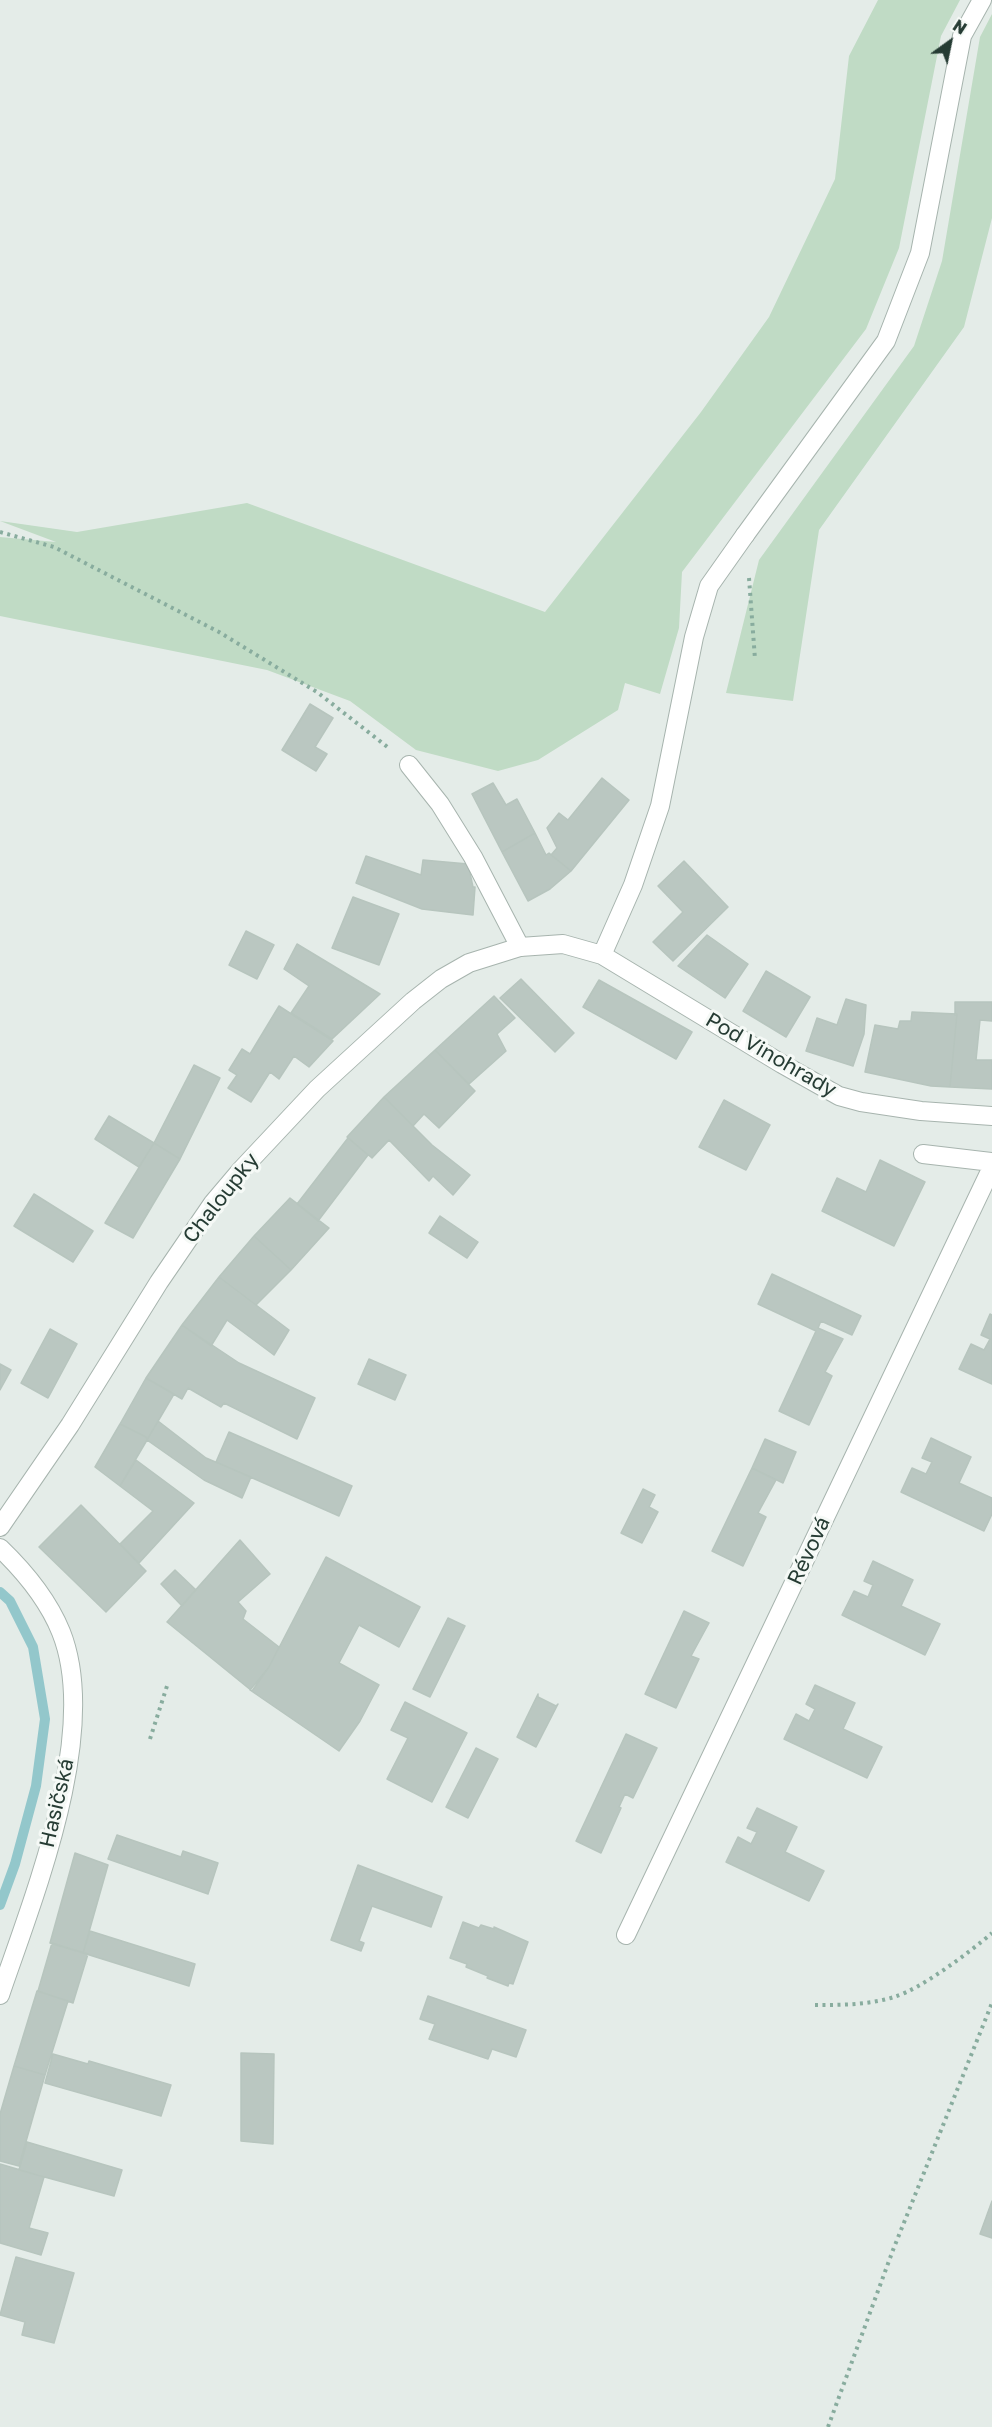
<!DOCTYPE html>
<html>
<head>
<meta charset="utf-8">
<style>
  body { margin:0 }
  #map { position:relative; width:992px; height:2427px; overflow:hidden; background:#e4ece8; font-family:"Golos Text",sans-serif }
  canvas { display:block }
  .north { position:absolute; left:920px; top:12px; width:60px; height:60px; -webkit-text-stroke:4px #f5f9f6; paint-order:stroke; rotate:33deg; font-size:16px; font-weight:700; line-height:24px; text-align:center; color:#263c34 }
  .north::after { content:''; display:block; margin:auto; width:21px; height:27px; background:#263c34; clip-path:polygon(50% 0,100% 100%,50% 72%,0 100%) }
</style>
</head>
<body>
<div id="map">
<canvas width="992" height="2427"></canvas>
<div class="north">N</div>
</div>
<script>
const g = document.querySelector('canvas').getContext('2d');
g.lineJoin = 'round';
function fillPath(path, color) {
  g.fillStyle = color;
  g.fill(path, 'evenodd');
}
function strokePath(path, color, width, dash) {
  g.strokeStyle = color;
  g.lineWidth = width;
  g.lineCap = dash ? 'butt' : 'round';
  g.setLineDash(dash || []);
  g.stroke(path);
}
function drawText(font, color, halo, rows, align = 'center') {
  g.font = font + ' "Golos Text",sans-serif';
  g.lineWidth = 6;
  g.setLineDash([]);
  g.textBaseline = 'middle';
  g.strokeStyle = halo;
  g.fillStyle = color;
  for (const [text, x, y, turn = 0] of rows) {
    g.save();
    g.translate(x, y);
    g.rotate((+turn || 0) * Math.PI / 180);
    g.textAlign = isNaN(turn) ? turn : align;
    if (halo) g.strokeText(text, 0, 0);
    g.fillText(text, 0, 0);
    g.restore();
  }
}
const green = new Path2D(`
  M878,0H960L941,36L899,248L866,329L682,572L679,628L660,694L625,683L618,710L538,760L498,771L416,750L350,701L267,670L0,616V537L56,542L0,521L77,532L247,503L545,612L701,412L769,317L835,179L849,56Z
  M992,14V218L964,327L819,530L793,701L726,693L759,560L914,346L942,261L980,37Z`);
const stream = new Path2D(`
  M0,1592L10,1601L33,1647L45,1719L36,1786L15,1864L0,1905`);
const building = new Path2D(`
  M310,704L333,718L315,747L327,754L316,771L282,750Z
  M602,778L629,800L571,871L551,855L557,848L547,828L559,813L568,820Z
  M493,783L506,805L517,799L535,833L502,852L472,794Z
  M535,833L546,855L549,853L571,871L550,889L528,901L502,852Z
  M366,856L421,875L423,860L468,864L473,887H475L473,915L422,909L356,883Z
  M684,861L728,907L673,961L653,942L683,912L658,886Z
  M353,897L399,914L379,965L332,948Z
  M246,931L274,945L257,979L229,965Z
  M707,935L748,964L725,998L678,966Z
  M297,944L380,994L332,1039L291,1013L309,986L284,969Z
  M766,971L810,997L786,1037L743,1011Z
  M521,979L574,1033L555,1052L500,998Z
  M599,980L692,1032L676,1059L583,1007Z
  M494,996L515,1018L497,1034L506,1051L469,1084L435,1050Z
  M846,999L866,1005L864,1034L853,1066L806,1051L817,1018L837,1025Z
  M955,1002H992V1021L980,1020L976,1060H992V1089L950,1087L957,1014L955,1015Z
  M279,1006L333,1041L309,1067L294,1056L279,1079L270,1072L251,1102L228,1088L237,1075L229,1070L242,1049L250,1054Z
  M912,1012L957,1014L950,1087L931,1086L865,1072L875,1025L898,1029L900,1021H911Z
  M435,1050L475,1091L439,1128L424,1114L413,1126L384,1097Z
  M194,1065L220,1078L180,1159L154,1143Z
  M384,1097L432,1145L470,1175L453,1195L433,1176L429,1181L389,1140L372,1158L347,1137Z
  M724,1100L770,1125L746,1170L699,1147Z
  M109,1116L154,1143L139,1167L95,1139Z
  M348,1138L368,1155L318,1221L297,1204Z
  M154,1143L180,1159L133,1238L105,1223Z
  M880,1160L925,1182L894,1246L822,1211L837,1178L866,1192Z
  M34,1194L93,1231L73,1262L14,1226Z
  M290,1198L329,1228L291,1270L254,1236Z
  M440,1216L478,1242L467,1258L429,1233Z
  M254,1236L291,1270L256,1305L219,1277Z
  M772,1274L861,1316L852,1335L821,1321L818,1328L843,1339L825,1372L832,1376L809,1425L779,1411L816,1331L758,1304Z
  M219,1277L289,1330L274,1355L227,1320L211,1346L182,1325Z
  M990,1314L992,1315V1384L959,1369L971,1344L984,1350L990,1339L981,1335Z
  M182,1325L239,1363L315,1398L297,1439L224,1403L221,1407L188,1388L182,1399L146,1378Z
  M50,1329L77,1344L48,1398L21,1383Z
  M369,1359L406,1375L395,1400L358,1384Z
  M0,1364L11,1370L0,1390Z
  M146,1378L174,1394L147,1440L146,1437L120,1424Z
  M158,1421L206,1458L251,1477L242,1498L204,1480L147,1440Z
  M120,1424L146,1437L147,1440L120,1486L95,1467Z
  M229,1432L352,1486L339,1516L216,1462Z
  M931,1438L971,1457L959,1483L992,1498V1514L984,1531L901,1492L912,1468L926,1474L932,1462L922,1458Z
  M765,1439L796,1452L783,1483L752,1468Z
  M136,1460L194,1503L139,1563L120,1544L153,1511L120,1486Z
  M752,1468L776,1480L758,1513L766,1517L743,1566L712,1551Z
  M643,1489L655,1495L649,1507L658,1512L642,1543L621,1533Z
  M81,1505L146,1571L106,1612L39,1547Z
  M240,1540L270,1574L238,1602L246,1611L243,1619L279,1647L269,1667L252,1691L167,1622Z
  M326,1557L420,1607L399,1647L359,1625L339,1663L379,1685L360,1721L339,1751L250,1690L269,1667Z
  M873,1561L913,1580L901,1606L940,1624L925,1655L842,1615L854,1591L868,1597L873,1585L864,1581Z
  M175,1570L196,1590L182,1606L161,1584Z
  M684,1611L709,1623L691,1656L699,1659L676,1708L645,1694Z
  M448,1618L465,1626L430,1697L413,1689Z
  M815,1685L855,1703L843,1729L882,1747L867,1778L784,1739L796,1714L809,1721L815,1709L806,1704Z
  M538,1694V1697L556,1706L558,1704L536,1747L517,1737Z
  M405,1702L467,1733L432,1802L387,1779L408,1738L391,1730Z
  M626,1734L657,1748L633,1798L625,1794L619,1807L621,1808L601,1853L576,1841Z
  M476,1748L498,1759L468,1818L446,1807Z
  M757,1808L797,1827L785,1852L824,1871L809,1901L726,1862L738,1837L751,1844L757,1832L747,1828Z
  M117,1835L181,1857L183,1851L218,1863L208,1894L108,1859Z
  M75,1853L108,1865L83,1953L50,1943Z
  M358,1865L442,1897L431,1927L372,1906L359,1941L364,1943L361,1951L331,1940Z
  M463,1922L479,1928L481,1925L494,1929V1927L528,1942L513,1984L509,1983L508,1986L487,1978L488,1976L466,1967L467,1964L450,1958Z
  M90,1931L195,1964L189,1986L83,1953Z
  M52,1943L88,1954L73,2003L38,1991Z
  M37,1991L68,2001L45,2075L14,2066Z
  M428,1996L526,2030L516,2057L492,2049L488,2059L429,2039L435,2024L420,2019Z
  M241,2053L274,2054L273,2144L241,2141Z
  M53,2054L88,2064L89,2061L171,2085L161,2116L45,2083Z
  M14,2066L45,2075L19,2166L0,2161V2114Z
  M27,2142L122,2170L114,2196L19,2170Z
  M0,2164L44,2177L29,2228L48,2233L41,2255L0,2243Z
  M992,2201V2238L980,2234Z
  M16,2257L74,2273L54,2343L22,2335L25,2322L0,2315Z`);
const path = new Path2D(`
  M0,532L54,547L219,632L317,692L390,749
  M749,578L755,659
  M150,1739L167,1686
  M815,2005C841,2005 868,2005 894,1997C921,1989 970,1952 992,1933
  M828,2427L893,2250L992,2003`);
const service = new Path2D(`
  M745,535L886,341L920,253L962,36L982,0
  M409,765L440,804L473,857L520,947`);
const minor = new Path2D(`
  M602,955L633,885L660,806L694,637L709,586L745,535
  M923,1154L992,1162
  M0,1527L70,1425L159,1282L213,1203L241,1170L317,1089L413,1001L441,979L469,963L520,947L563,944L602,955L782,1064L839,1096L861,1102L921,1111L992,1116
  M0,1548C25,1572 48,1600 61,1632C101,1732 33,1898 0,1995
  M626,1935L992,1167`);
const streetNames = [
  ["Pod Vinohrady",771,1055,30],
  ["Chaloupky",221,1198,-52],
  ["Révová",809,1551,-65],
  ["Hasičská",57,1803,-77]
];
fillPath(green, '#c0dbc5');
strokePath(stream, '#93c7cb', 10);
fillPath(building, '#bac7c1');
strokePath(building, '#b7c5be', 1.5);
strokePath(service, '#a7b4ae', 20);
strokePath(minor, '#a7b4ae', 20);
strokePath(path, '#88ac9e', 4, [3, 4.5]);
strokePath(service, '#fff', 18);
strokePath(minor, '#fff', 18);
drawText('21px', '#263c34', '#f5f9f6', streetNames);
</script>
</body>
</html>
